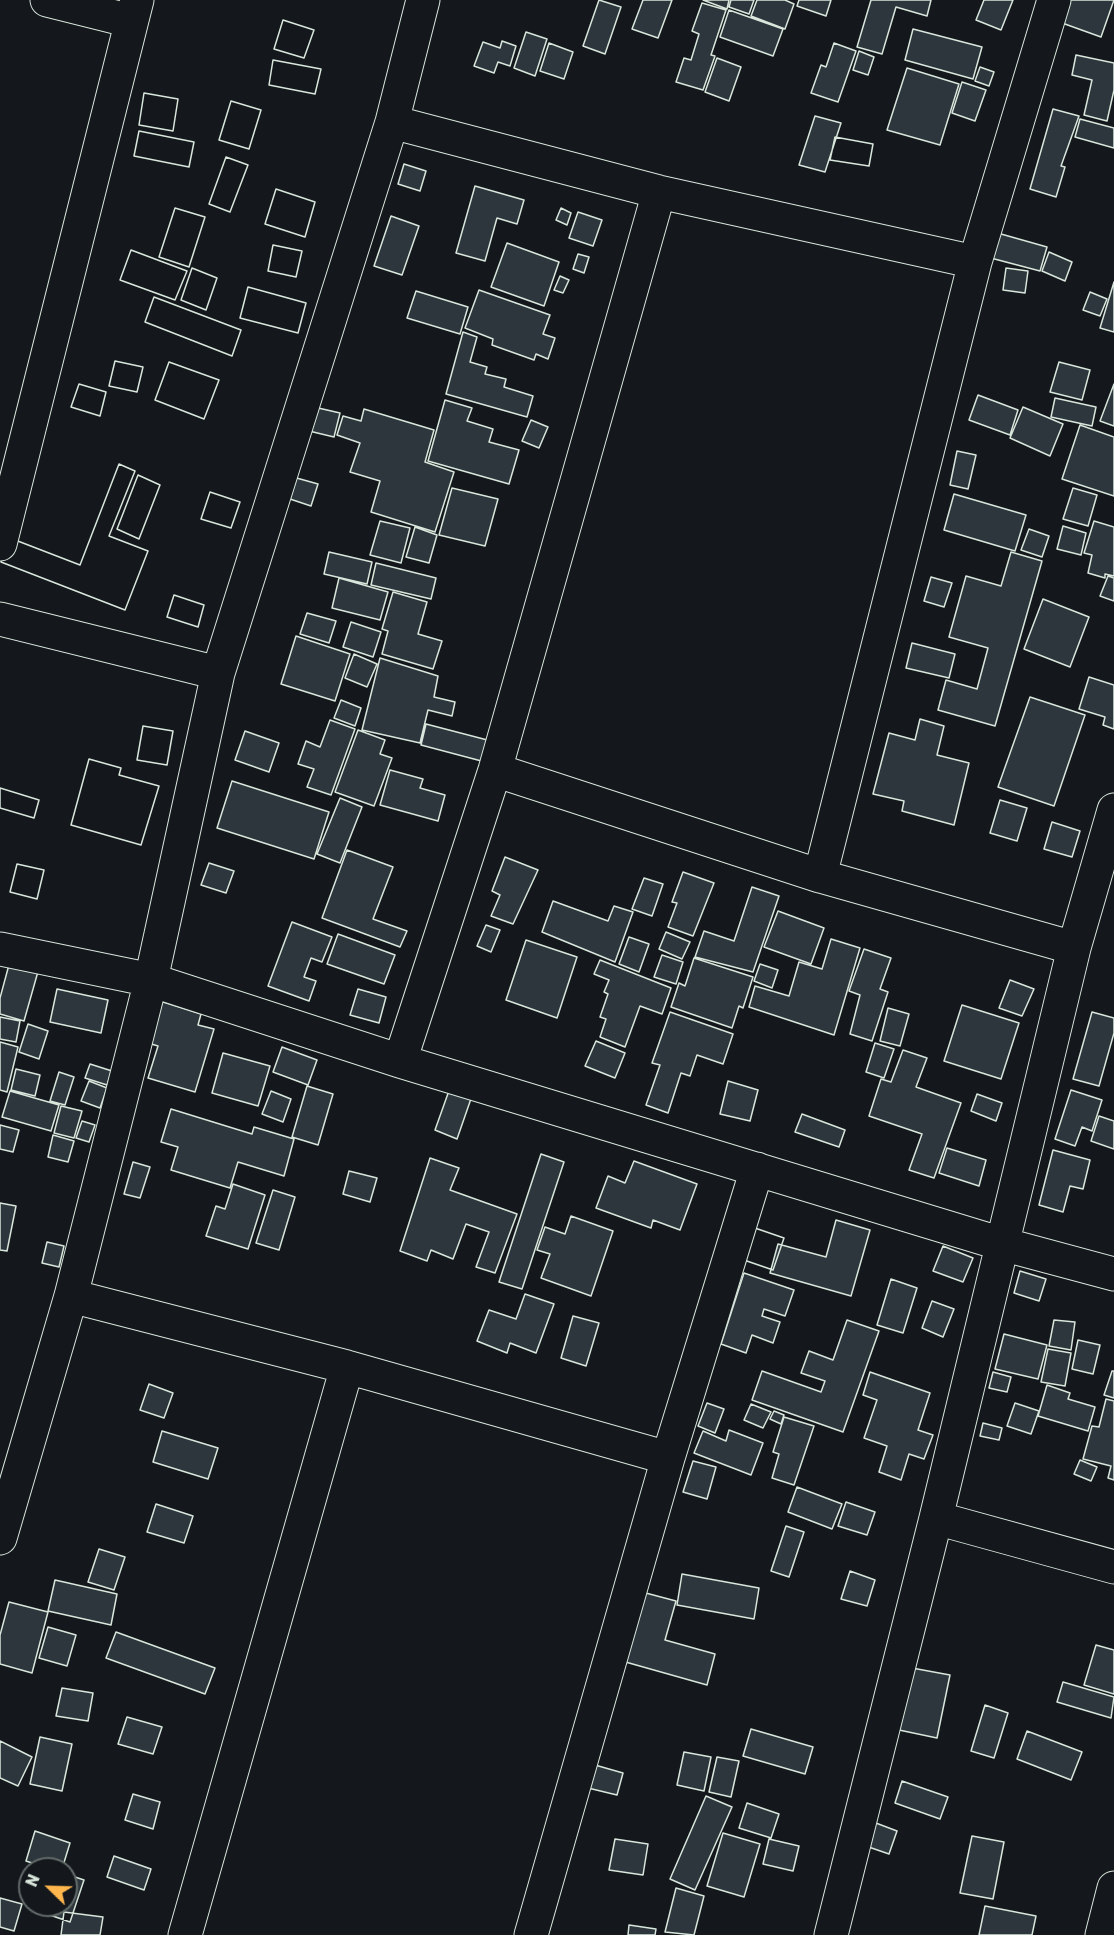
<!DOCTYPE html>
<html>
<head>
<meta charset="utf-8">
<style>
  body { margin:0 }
  #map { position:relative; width:1114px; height:1935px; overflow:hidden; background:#14181c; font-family:Rubik,sans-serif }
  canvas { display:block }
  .north { position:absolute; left:18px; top:1857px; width:60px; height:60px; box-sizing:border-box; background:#14181c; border:2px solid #626a69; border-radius:50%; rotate:293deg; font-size:16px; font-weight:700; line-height:24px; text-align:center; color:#d8e6dc }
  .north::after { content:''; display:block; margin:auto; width:21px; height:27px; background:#ffb74d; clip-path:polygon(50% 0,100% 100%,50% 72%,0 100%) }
</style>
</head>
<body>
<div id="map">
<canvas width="1114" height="1935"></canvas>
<div class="north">N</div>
</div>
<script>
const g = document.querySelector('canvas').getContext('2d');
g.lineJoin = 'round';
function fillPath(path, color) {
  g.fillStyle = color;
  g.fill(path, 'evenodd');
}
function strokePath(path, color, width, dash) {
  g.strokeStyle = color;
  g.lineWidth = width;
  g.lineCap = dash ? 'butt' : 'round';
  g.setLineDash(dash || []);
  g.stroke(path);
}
const building = new Path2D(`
  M599,0L621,7L605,54L583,46Z
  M643,0H672L658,38L632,29Z
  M703,0H729L727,9Z
  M731,0H754L749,14L729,7Z
  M757,0H785L794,4L785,29L751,16Z
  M799,0H831L826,16L797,6Z
  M871,0H931L927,16L896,7L882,54L857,47Z
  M984,0H1013L1001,30L976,20Z
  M1058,0H1114L1101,37L1051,19Z
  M702,3L726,10L711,55L715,56L703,90L676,82L684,58L691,60L699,34L692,31Z
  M729,10L783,29L773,56L720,37Z
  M283,20L314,30L304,58L274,49Z
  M283,20L314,30L304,58L274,49Z
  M913,29L982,47L973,79L905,60Z
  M526,32L547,39L535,76L514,68Z
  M502,41L516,46L510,66L498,62L494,73L474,66L483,42L500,48Z
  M549,43L573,52L564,79L540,71Z
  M834,43L856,51L838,102L811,93L821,65L826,67Z
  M859,51L874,57L868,75L853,70Z
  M1076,55L1114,63V90L1107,121L1084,115L1092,80L1072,75Z
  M717,58L741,67L729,101L705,92Z
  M273,60L321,69L315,94L269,85Z
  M273,60L321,69L315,94L269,85Z
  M980,67L994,72L989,86L975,81Z
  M907,68L959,84L940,145L887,130Z
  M962,82L986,90L975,121L952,113Z
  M144,93L178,99L173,131L139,125Z
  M144,93L178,99L173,131L139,125Z
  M231,101L261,110L249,149L219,140Z
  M231,101L261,110L249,149L219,140Z
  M1053,109L1079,116L1061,166L1065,167L1056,197L1030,189Z
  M815,116L841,123L825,172L799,165Z
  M1080,119L1114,128V148L1075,137Z
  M139,131L194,142L189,167L134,156Z
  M139,131L194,142L189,167L134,156Z
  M835,137L873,144L869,166L830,160Z
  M835,137L873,144L869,166L830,160Z
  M226,157L248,165L230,212L209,204Z
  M226,157L248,165L230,212L209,204Z
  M404,164L426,171L420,191L398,184Z
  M475,186L524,200L517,224L497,218L485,261L456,253Z
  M276,189L315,202L305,237L265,224Z
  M276,189L315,202L305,237L265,224Z
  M175,208L205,217L189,267L159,257Z
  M175,208L205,217L189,267L159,257Z
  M561,208L571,213L567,225L556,220Z
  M578,212L602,220L593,246L569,238Z
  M391,216L419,226L402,275L374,266Z
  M994,232L1047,247L1040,271L987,257Z
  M507,243L559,262L544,306L491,287Z
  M273,245L302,251L296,277L268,271Z
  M273,245L302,251L296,277L268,271Z
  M131,250L187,271L175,300L120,280Z
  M131,250L187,271L175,300L120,280Z
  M1049,252L1072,262L1065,281L1042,271Z
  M578,254L589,257L584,273L573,269Z
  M192,268L217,278L206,310L181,300Z
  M192,268L217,278L206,310L181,300Z
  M1006,268L1028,271L1025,293L1003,290Z
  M560,276L569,280L563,293L554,290Z
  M1114,282V332L1100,328Z
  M248,287L306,303L298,333L240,318Z
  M248,287L306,303L298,333L240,318Z
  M479,290L550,315L543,334L555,338L548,359L536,354L534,360L492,345L493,339L465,328Z
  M416,291L468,307L460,334L407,318Z
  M1090,292L1107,299L1100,316L1083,310Z
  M154,297L241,330L232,356L145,322Z
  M154,297L241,330L232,356L145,322Z
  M463,332L477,337L470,362L487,367L485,374L506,379L504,387L533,396L527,417L446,394Z
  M115,361L143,367L137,392L109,386Z
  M115,361L143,367L137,392L109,386Z
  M169,362L219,380L204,419L155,400Z
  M169,362L219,380L204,419L155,400Z
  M1059,362L1090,370L1082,400L1050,392Z
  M79,384L106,392L100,416L71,407Z
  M79,384L106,392L100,416L71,407Z
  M1114,384V426L1100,421Z
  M978,395L1018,410L1010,435L969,420Z
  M1055,398L1096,407L1092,426L1051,417Z
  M445,400L472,408L467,421L493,429L489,442L519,450L509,484L428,461Z
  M314,407L340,413L334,437L309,431Z
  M1023,407L1063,424L1050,456L1010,438Z
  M364,409L434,430L425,462L454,472L435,532L371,512L380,481L350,472L360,443L337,435L343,416L361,421Z
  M531,420L548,427L539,448L522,441Z
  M1080,425L1114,437V496L1062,479Z
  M957,451L976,455L968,489L950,485Z
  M119,464L135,471L109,536L148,551L125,610L1,562L10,538L80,565Z
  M119,464L135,471L109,536L148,551L125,610L1,562L10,538L80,565Z
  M138,475L160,485L139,539L117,529Z
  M138,475L160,485L139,539L117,529Z
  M293,477L318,484L311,506L287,498Z
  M452,488L498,499L485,546L439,535Z
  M1073,488L1097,495L1088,526L1063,519Z
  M210,492L240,502L231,528L201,519Z
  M210,492L240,502L231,528L201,519Z
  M954,494L1026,515L1015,551L944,530Z
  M380,521L410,528L401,563L370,555Z
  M1094,521L1114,527V576L1105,574V578L1088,573L1092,555L1084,553Z
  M1063,526L1086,533L1081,555L1057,549Z
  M415,527L437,535L429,563L406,557Z
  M1029,529L1049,536L1042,557L1021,550Z
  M329,552L372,562L367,584L324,574Z
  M1011,552L1042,561L995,726L938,710L946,680L977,689L988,648L949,637L966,576L1001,586Z
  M376,563L436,578L431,599L371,585Z
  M1108,576L1114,578V601L1100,596Z
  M931,577L952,583L944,607L924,601Z
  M339,578L388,592L380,620L332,608Z
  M393,592L427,602L418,634L442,641L433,669L382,654L388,631L382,629Z
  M174,595L204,605L198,627L167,617Z
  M174,595L204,605L198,627L167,617Z
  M1043,599L1089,617L1070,667L1024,649Z
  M307,613L336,621L329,643L300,634Z
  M351,622L381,632L373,657L343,647Z
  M296,636L350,654L335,701L281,684Z
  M912,643L955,654L949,678L906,668Z
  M354,654L377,664L367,687L345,678Z
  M380,658L438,676L434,697L455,702L452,716L428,710L420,743L362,730Z
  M1089,677L1114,685V729L1103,725L1105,717L1079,709Z
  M1030,697L1085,715L1054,806L998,787Z
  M341,700L361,708L355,726L334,718Z
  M920,719L944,726L937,755L969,763L954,825L902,811L904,801L873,794L889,733L915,740Z
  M330,720L355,729L331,795L307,787L314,769L298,764L306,741L320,747Z
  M426,724L495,742L489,763L421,745Z
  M143,726L173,731L167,765L137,760Z
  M143,726L173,731L167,765L137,760Z
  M358,730L385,740L380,754L392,758L374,806L335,792Z
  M245,731L279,743L269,772L235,760Z
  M89,759L121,768L119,775L159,786L141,845L71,825Z
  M89,759L121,768L119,775L159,786L141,845L71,825Z
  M390,770L423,779L420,788L445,795L438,821L380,805Z
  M232,781L329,812L314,859L217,828Z
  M0,788L39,800L34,818L0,808Z
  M0,788L39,800L34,818L0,808Z
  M340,798L362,807L340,863L317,854Z
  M1000,800L1027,808L1017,841L990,833Z
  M1052,822L1080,831L1072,857L1044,849Z
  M347,850L393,867L373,919L407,931L400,947L322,918Z
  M505,857L538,870L513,924L491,916L500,895L492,891Z
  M209,863L234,871L226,893L201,885Z
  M17,864L44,870L37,899L10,892Z
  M17,864L44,870L37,899L10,892Z
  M683,872L714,883L693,936L668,927L677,903L672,902Z
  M644,878L663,884L652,916L632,909Z
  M752,887L779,896L753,972L695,957L704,931L734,941Z
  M553,901L608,921L614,906L633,912L615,962L542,932Z
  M778,911L824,928L811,964L764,947Z
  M292,922L332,937L322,962L311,958L304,977L316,981L309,1001L268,986Z
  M486,925L500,930L491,952L477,946Z
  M666,932L690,942L682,959L659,949Z
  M338,934L395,955L384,984L327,964Z
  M629,937L649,944L639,972L619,964Z
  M831,939L860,948L834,1035L749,1007L755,986L789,996L799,962L822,969Z
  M526,940L577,957L557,1018L506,1000Z
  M864,949L891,958L880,989L888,992L872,1041L850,1034L860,995L849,991Z
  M662,955L683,962L676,984L654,977Z
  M694,958L753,977L743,1008L739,1006L732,1028L671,1007L679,983L685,986Z
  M600,960L671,988L662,1014L640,1006L625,1047L600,1037L606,1019L600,1017L608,994L604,992L609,980L594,974Z
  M10,961L39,968L24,1021L0,1014V998Z
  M760,964L778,970L772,988L754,981Z
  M1010,980L1034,989L1022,1016L999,1008Z
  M57,989L108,1000L101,1033L50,1022Z
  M358,989L386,997L379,1023L350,1015Z
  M160,1001L201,1014L198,1025L214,1029L195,1092L148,1078L158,1046L148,1043Z
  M962,1005L1019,1023L1001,1079L944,1061Z
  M888,1008L909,1014L900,1046L880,1041Z
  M670,1012L733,1034L723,1064L697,1055L690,1076L681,1073L668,1113L646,1105L660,1065L652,1063Z
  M1092,1012L1114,1018V1033L1099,1086L1073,1079Z
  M0,1017L20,1021L16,1042L0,1039Z
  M28,1024L48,1031L39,1059L19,1052Z
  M596,1041L625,1053L615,1078L585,1066Z
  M0,1042L18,1047L7,1092L0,1090Z
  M875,1043L894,1049L884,1078L866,1072Z
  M282,1047L317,1060L308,1085L273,1072Z
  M903,1050L927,1058L916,1087L961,1103L934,1178L909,1170L922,1134L869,1116L881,1079L891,1082Z
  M223,1053L270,1066L258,1106L212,1093Z
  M90,1064L112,1071L107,1085L85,1078Z
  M16,1069L40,1075L35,1096L11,1090Z
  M59,1072L74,1077L65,1105L50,1101Z
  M89,1081L107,1088L100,1108L81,1101Z
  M728,1081L758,1090L750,1121L720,1114Z
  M451,1085L473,1093L457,1139L435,1130Z
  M307,1086L333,1094L318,1145L292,1137Z
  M1071,1090L1102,1100L1092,1131L1082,1127L1075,1146L1055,1139Z
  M10,1091L59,1105L51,1131L2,1117Z
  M271,1091L291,1099L283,1122L262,1114Z
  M977,1094L1002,1103L996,1121L971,1111Z
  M61,1106L82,1111L74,1138L54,1133Z
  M171,1109L252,1134L254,1127L294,1139L284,1176L238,1162L230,1188L171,1170L178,1147L161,1142Z
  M802,1114L845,1130L839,1147L795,1132Z
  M1099,1116L1114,1121V1149L1091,1141Z
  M82,1121L95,1125L89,1142L76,1138Z
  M0,1125L19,1130L13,1152L0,1149Z
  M53,1135L74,1141L68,1162L48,1157Z
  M947,1148L986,1160L979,1186L939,1173Z
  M1053,1150L1090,1160L1083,1189L1070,1186L1063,1212L1039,1205Z
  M541,1154L564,1162L522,1289L499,1282Z
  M430,1158L459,1168L450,1190L517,1214L495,1273L476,1267L489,1232L466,1224L453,1259L431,1250L427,1261L400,1251Z
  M634,1161L697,1184L680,1230L653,1220L651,1228L596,1208L608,1176L625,1183Z
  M133,1162L150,1167L140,1198L124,1194Z
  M349,1171L377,1178L370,1202L343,1194Z
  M233,1184L265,1195L248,1249L206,1236L216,1206L225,1209Z
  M273,1190L295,1197L279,1250L256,1243Z
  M0,1203L16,1206L7,1251L0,1250Z
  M571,1216L613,1231L591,1296L541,1278L550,1254L537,1250L545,1227L565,1234Z
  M836,1220L870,1230L851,1296L770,1273L778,1244L826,1257Z
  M752,1227L784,1238L773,1270L741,1259Z
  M752,1227L784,1238L773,1270L741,1259Z
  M47,1242L64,1246L59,1267L42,1263Z
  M943,1246L973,1258L963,1282L933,1271Z
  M1020,1271L1046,1279L1039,1301L1014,1293Z
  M744,1273L794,1290L785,1316L764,1309L762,1316L780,1322L773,1343L752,1335L746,1353L721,1344Z
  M891,1279L917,1288L903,1333L877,1325Z
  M525,1294L554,1304L536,1353L510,1343L507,1353L477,1341L489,1310L516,1319Z
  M932,1301L954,1309L943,1337L922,1328Z
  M573,1316L599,1323L586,1366L561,1358Z
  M847,1320L879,1331L843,1432L752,1400L762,1371L821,1392L825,1381L801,1373L809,1351L833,1360Z
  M1054,1320L1075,1322L1071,1350L1049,1346Z
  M1004,1334L1047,1345L1038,1379L995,1369Z
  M1078,1340L1100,1345L1093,1374L1072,1369Z
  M1048,1349L1071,1353L1065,1386L1041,1382Z
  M1112,1371H1114V1398L1104,1395Z
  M870,1372L930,1393L918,1430L933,1435L924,1459L909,1454L901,1480L879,1472L887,1446L864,1438L877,1400L863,1395Z
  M993,1372L1011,1377L1007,1392L989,1388Z
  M149,1384L173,1393L164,1418L140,1410Z
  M1047,1385L1070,1393L1068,1399L1095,1407L1088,1431L1038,1416Z
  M1106,1399L1114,1401V1480L1108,1478L1111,1466L1083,1459L1092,1426L1099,1427Z
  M707,1403L724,1409L715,1433L698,1426Z
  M1015,1403L1039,1411L1031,1434L1007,1426Z
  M751,1404L771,1412L763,1428L744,1420Z
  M774,1411L784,1415L781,1424L770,1419Z
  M784,1417L814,1426L794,1485L772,1478L779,1454L773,1452Z
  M983,1423L1002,1428L999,1440L980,1436Z
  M729,1430L763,1443L751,1475L694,1453L703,1431L726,1441Z
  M162,1431L218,1448L208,1479L153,1462Z
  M1080,1460L1097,1467L1091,1481L1074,1474Z
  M693,1461L716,1467L707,1499L683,1492Z
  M797,1487L842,1504L832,1529L788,1512Z
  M846,1502L875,1512L867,1535L838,1526Z
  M156,1504L193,1516L184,1543L147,1532Z
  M786,1526L804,1532L789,1577L771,1571Z
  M99,1549L125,1557L114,1590L88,1582Z
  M850,1571L875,1580L867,1606L841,1599Z
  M682,1574L759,1588L754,1619L677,1605Z
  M55,1580L117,1594L111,1625L48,1611Z
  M642,1592L676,1601L665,1640L715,1654L707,1685L622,1661Z
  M9,1602L48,1612L32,1673L0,1664V1635Z
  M48,1627L76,1635L67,1666L39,1658Z
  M116,1632L215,1668L205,1694L106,1658Z
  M1096,1645L1114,1650V1694L1084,1685Z
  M912,1668L950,1675L937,1738L899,1730Z
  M1063,1682L1114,1697L1111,1718L1057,1702Z
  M62,1688L93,1693L88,1721L56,1716Z
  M985,1705L1008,1713L994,1758L971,1751Z
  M127,1717L162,1727L153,1754L118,1744Z
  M751,1729L813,1747L805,1774L743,1756Z
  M1027,1731L1082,1752L1071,1780L1017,1759Z
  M40,1737L72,1744L62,1791L30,1784Z
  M0,1741L32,1757L18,1786L0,1778Z
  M684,1752L711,1757L704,1791L677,1785Z
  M717,1757L739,1761L731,1797L709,1792Z
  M595,1765L623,1773L617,1795L588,1788Z
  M902,1781L948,1797L940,1819L895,1803Z
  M133,1794L160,1802L153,1829L125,1820Z
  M706,1796L732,1807L695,1890L670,1879Z
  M747,1803L779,1814L771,1838L739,1828Z
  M868,1820L897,1831L889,1854L860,1844Z
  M35,1831L70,1843L62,1869H50L26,1861Z
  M723,1833L760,1844L744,1897L707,1886Z
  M972,1836L1004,1842L993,1899L960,1893Z
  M615,1839L648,1844L643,1875L609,1870Z
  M769,1839L799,1846L793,1871L763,1864Z
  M114,1856L151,1869L144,1890L107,1877Z
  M66,1874L84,1880L70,1922L47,1914L50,1905H66Z
  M676,1888L704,1896L694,1935L665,1932Z
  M0,1898L22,1904L14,1931L0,1927Z
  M985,1906L1036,1916L1032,1935H979Z
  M64,1912L103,1917L100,1935H61Z
  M629,1925L656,1929L655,1935H628Z`);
const minor = new Path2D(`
  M47,0L131,21
  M392,122L659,192L975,262
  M0,544L137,0
  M0,619L218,673
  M495,770L820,876L1074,948
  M820,876L975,262L1054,0
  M0,949L151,980L400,1061L1002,1244L1114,1274
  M400,1061L495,770L659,192
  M71,1296L347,1367L668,1458
  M936,1518L1114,1567
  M0,1538L71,1296L151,980L218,673L392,122L423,0
  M185,1935L347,1367
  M531,1935L668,1458L757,1169
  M831,1935L936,1518L1074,948L1114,810
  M1102,1935L1114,1888`);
fillPath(building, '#2c363c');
strokePath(building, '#d8e6dc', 1.5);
strokePath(minor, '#d8e6dc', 35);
strokePath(minor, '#14181c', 33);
</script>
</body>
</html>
